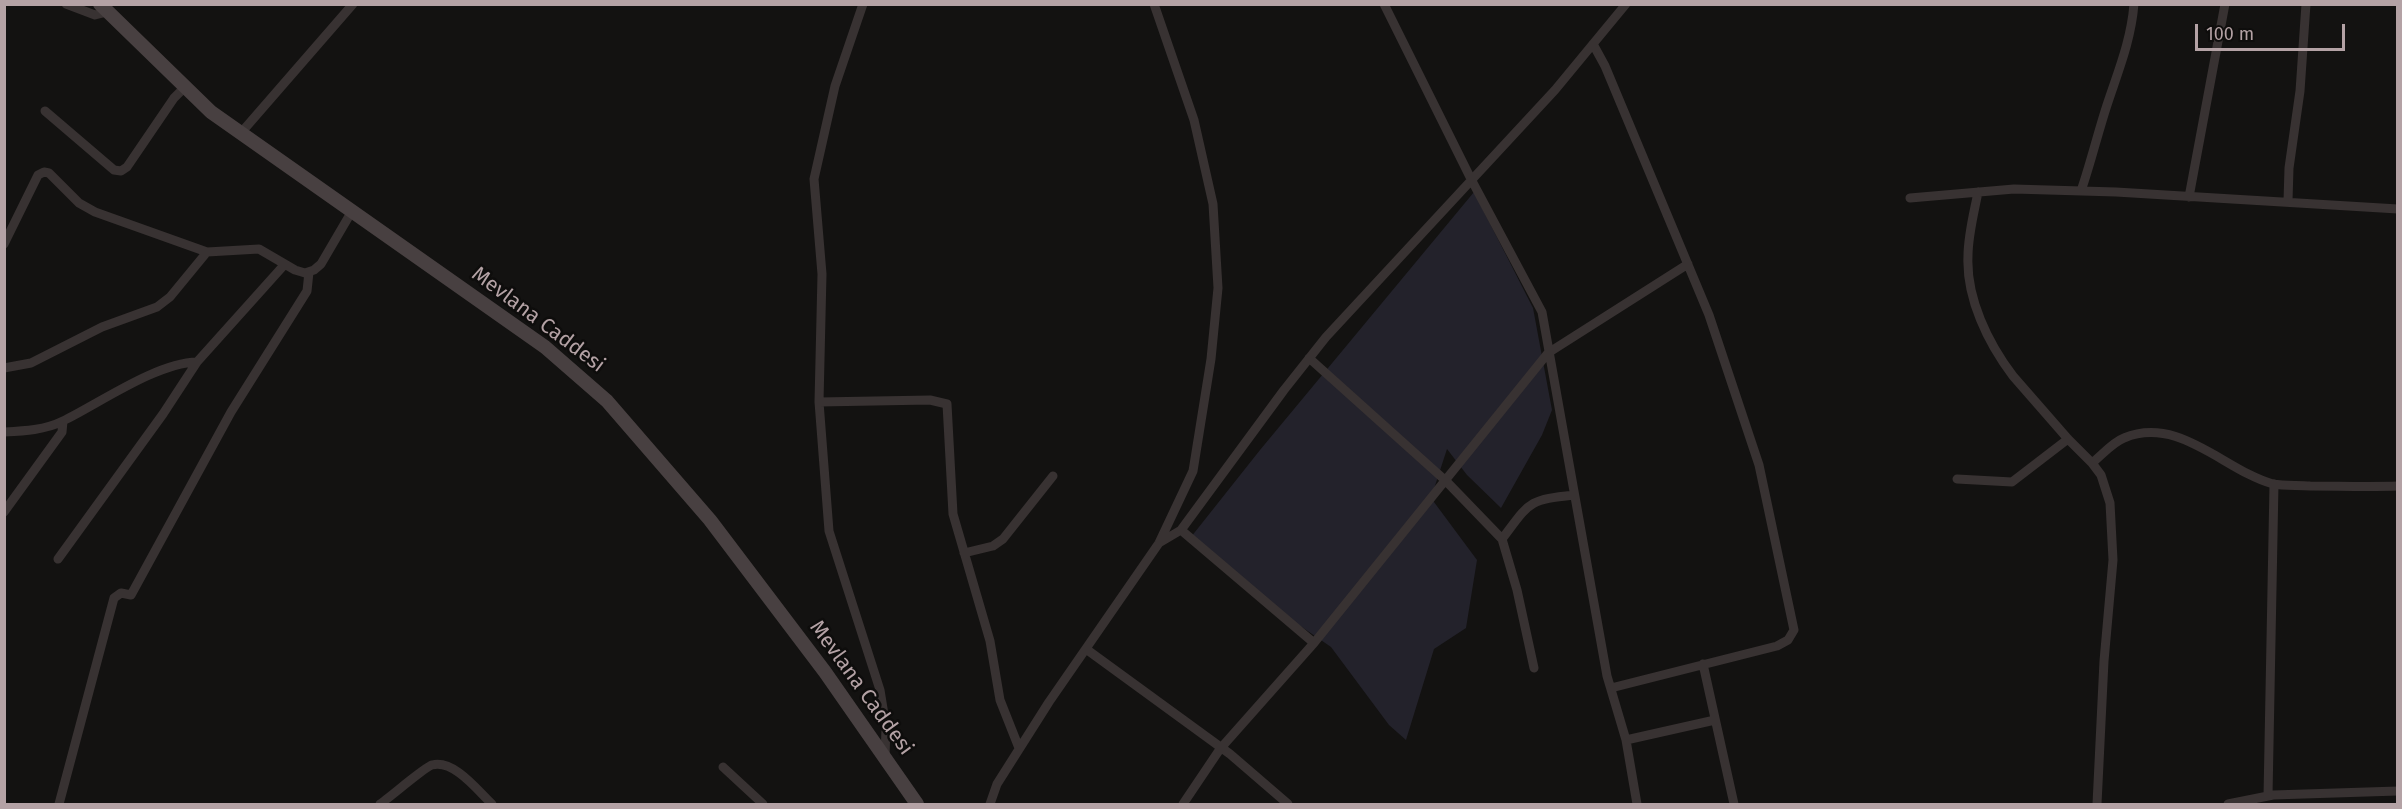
<!DOCTYPE html>
<html>
<head>
<meta charset="utf-8">
<style>
  body { margin:0 }
  #map { position:relative; width:2402px; height:809px; overflow:hidden; background:#131211; font-family:"Fira Sans",sans-serif }
  canvas { display:block }
  .frame { position:absolute; inset:0; border:6px solid #b4a2a5; pointer-events:none }
  .scale { position:absolute; left:2195px; top:24px; width:150px; height:27px; box-sizing:border-box; border:3px solid #b4a2a5; border-top:0; padding-left:8px; font-size:18px; line-height:21px; white-space:nowrap; color:#b4a2a5; -webkit-text-stroke:4px #0e0d0c; paint-order:stroke }
</style>
</head>
<body>
<div id="map">
<canvas width="2402" height="809"></canvas>
<div class="frame"></div>
<div class="scale">100 m</div>
</div>
<script>
const g = document.querySelector('canvas').getContext('2d');
g.lineJoin = 'round';
function fillPath(path, color) {
  g.fillStyle = color;
  g.fill(path, 'evenodd');
}
function strokePath(path, color, width, dash) {
  g.strokeStyle = color;
  g.lineWidth = width;
  g.lineCap = dash ? 'butt' : 'round';
  g.setLineDash(dash || []);
  g.stroke(path);
}
function drawText(font, color, halo, rows, align = 'center') {
  g.font = font + ' "Fira Sans",sans-serif';
  g.lineWidth = 5;
  g.setLineDash([]);
  g.textBaseline = 'middle';
  g.strokeStyle = halo;
  g.fillStyle = color;
  for (const [text, x, y, turn = 0] of rows) {
    g.save();
    g.translate(x, y);
    g.rotate((+turn || 0) * Math.PI / 180);
    g.textAlign = isNaN(turn) ? turn : align;
    if (halo) g.strokeText(text, 0, 0);
    g.fillText(text, 0, 0);
    g.restore();
  }
}
const green = new Path2D(`
  M1474,192L1533,308L1552,410L1542,435L1501,508L1467,475L1447,449L1431,498L1477,560L1466,628L1434,649L1406,740L1389,725L1331,647L1264,601L1191,537L1260,450Z`);
const street = new Path2D(`
  M66,4L95,15L107,12
  M863,4L835,86L814,179L822,274L819,402L829,531L880,690L886,727L885,757
  M1384,4L1471,179L1542,312L1607,676L1626,740L1637,804
  M1593,44L1605,66L1709,315L1759,465L1794,630L1788,640L1777,646L1611,688
  M45,111L114,170L121,171L127,167L174,98L184,88
  M240,134L353,4
  M2081,191C2091,162 2098,132 2108,102C2119,69 2131,40 2134,4
  M1978,192C1974,213 1968,235 1968,256C1966,298 1988,343 2013,376L2068,439L2092,463L2101,475L2110,503L2113,560L2104,661L2097,804
  M2189,197L2225,4
  M1910,198L2014,189L2116,192L2398,209
  M2288,201L2289,168L2300,91L2306,4
  M4,244L38,175L44,172L49,173L79,203L95,212L207,252L259,249L295,270L305,273L314,270L321,264L352,211
  M1309,358L1446,481L1502,539L1517,590L1534,668
  M4,368L31,363L102,327L157,307L170,297L207,252
  M819,402L930,400L947,404L953,514L990,641L1000,700L1019,748
  M4,432C24,431 45,430 63,421C100,403 156,363 197,362
  M2092,463C2102,455 2113,442 2124,438C2179,415 2225,471 2273,484C2285,486 2298,485 2310,486C2339,486 2368,487 2398,486
  M1957,479L2012,482L2068,439
  M4,512L62,432L63,421
  M1181,530L1314,643
  M1502,539C1530,502 1527,500 1574,495
  M1159,543L1181,530L1284,390L1326,337L1555,90L1626,4
  M964,553L993,546L1003,539L1053,476
  M58,559L163,414L197,362L285,264
  M1086,649L1230,754L1288,804
  M1703,664L1734,804
  M1626,740L1715,720
  M723,767L763,804
  M2268,796L2274,484
  M59,804L114,598L121,593L131,595L231,412L307,291L309,272
  M380,804C389,798 426,766 432,765C454,759 478,791 492,804
  M990,804L997,784L1049,702L1159,543L1193,471L1211,359L1218,288L1213,204L1194,120L1154,4
  M1183,804L1220,749L1314,643L1548,353L1688,264
  M2228,804L2273,795L2398,791`);
const secondary = new Path2D(`
  M100,4L211,112L545,347L607,401L710,520L825,672L917,804`);
const streetNames = [
  ["Mevlana Caddesi",538,320,37],
  ["Mevlana Caddesi",861,688,54]
];
fillPath(green, '#23222b');
strokePath(street, '#383232', 9);
strokePath(secondary, '#484041', 14);
drawText('21px', '#b4a2a5', '#0e0d0c', streetNames);
</script>
</body>
</html>
